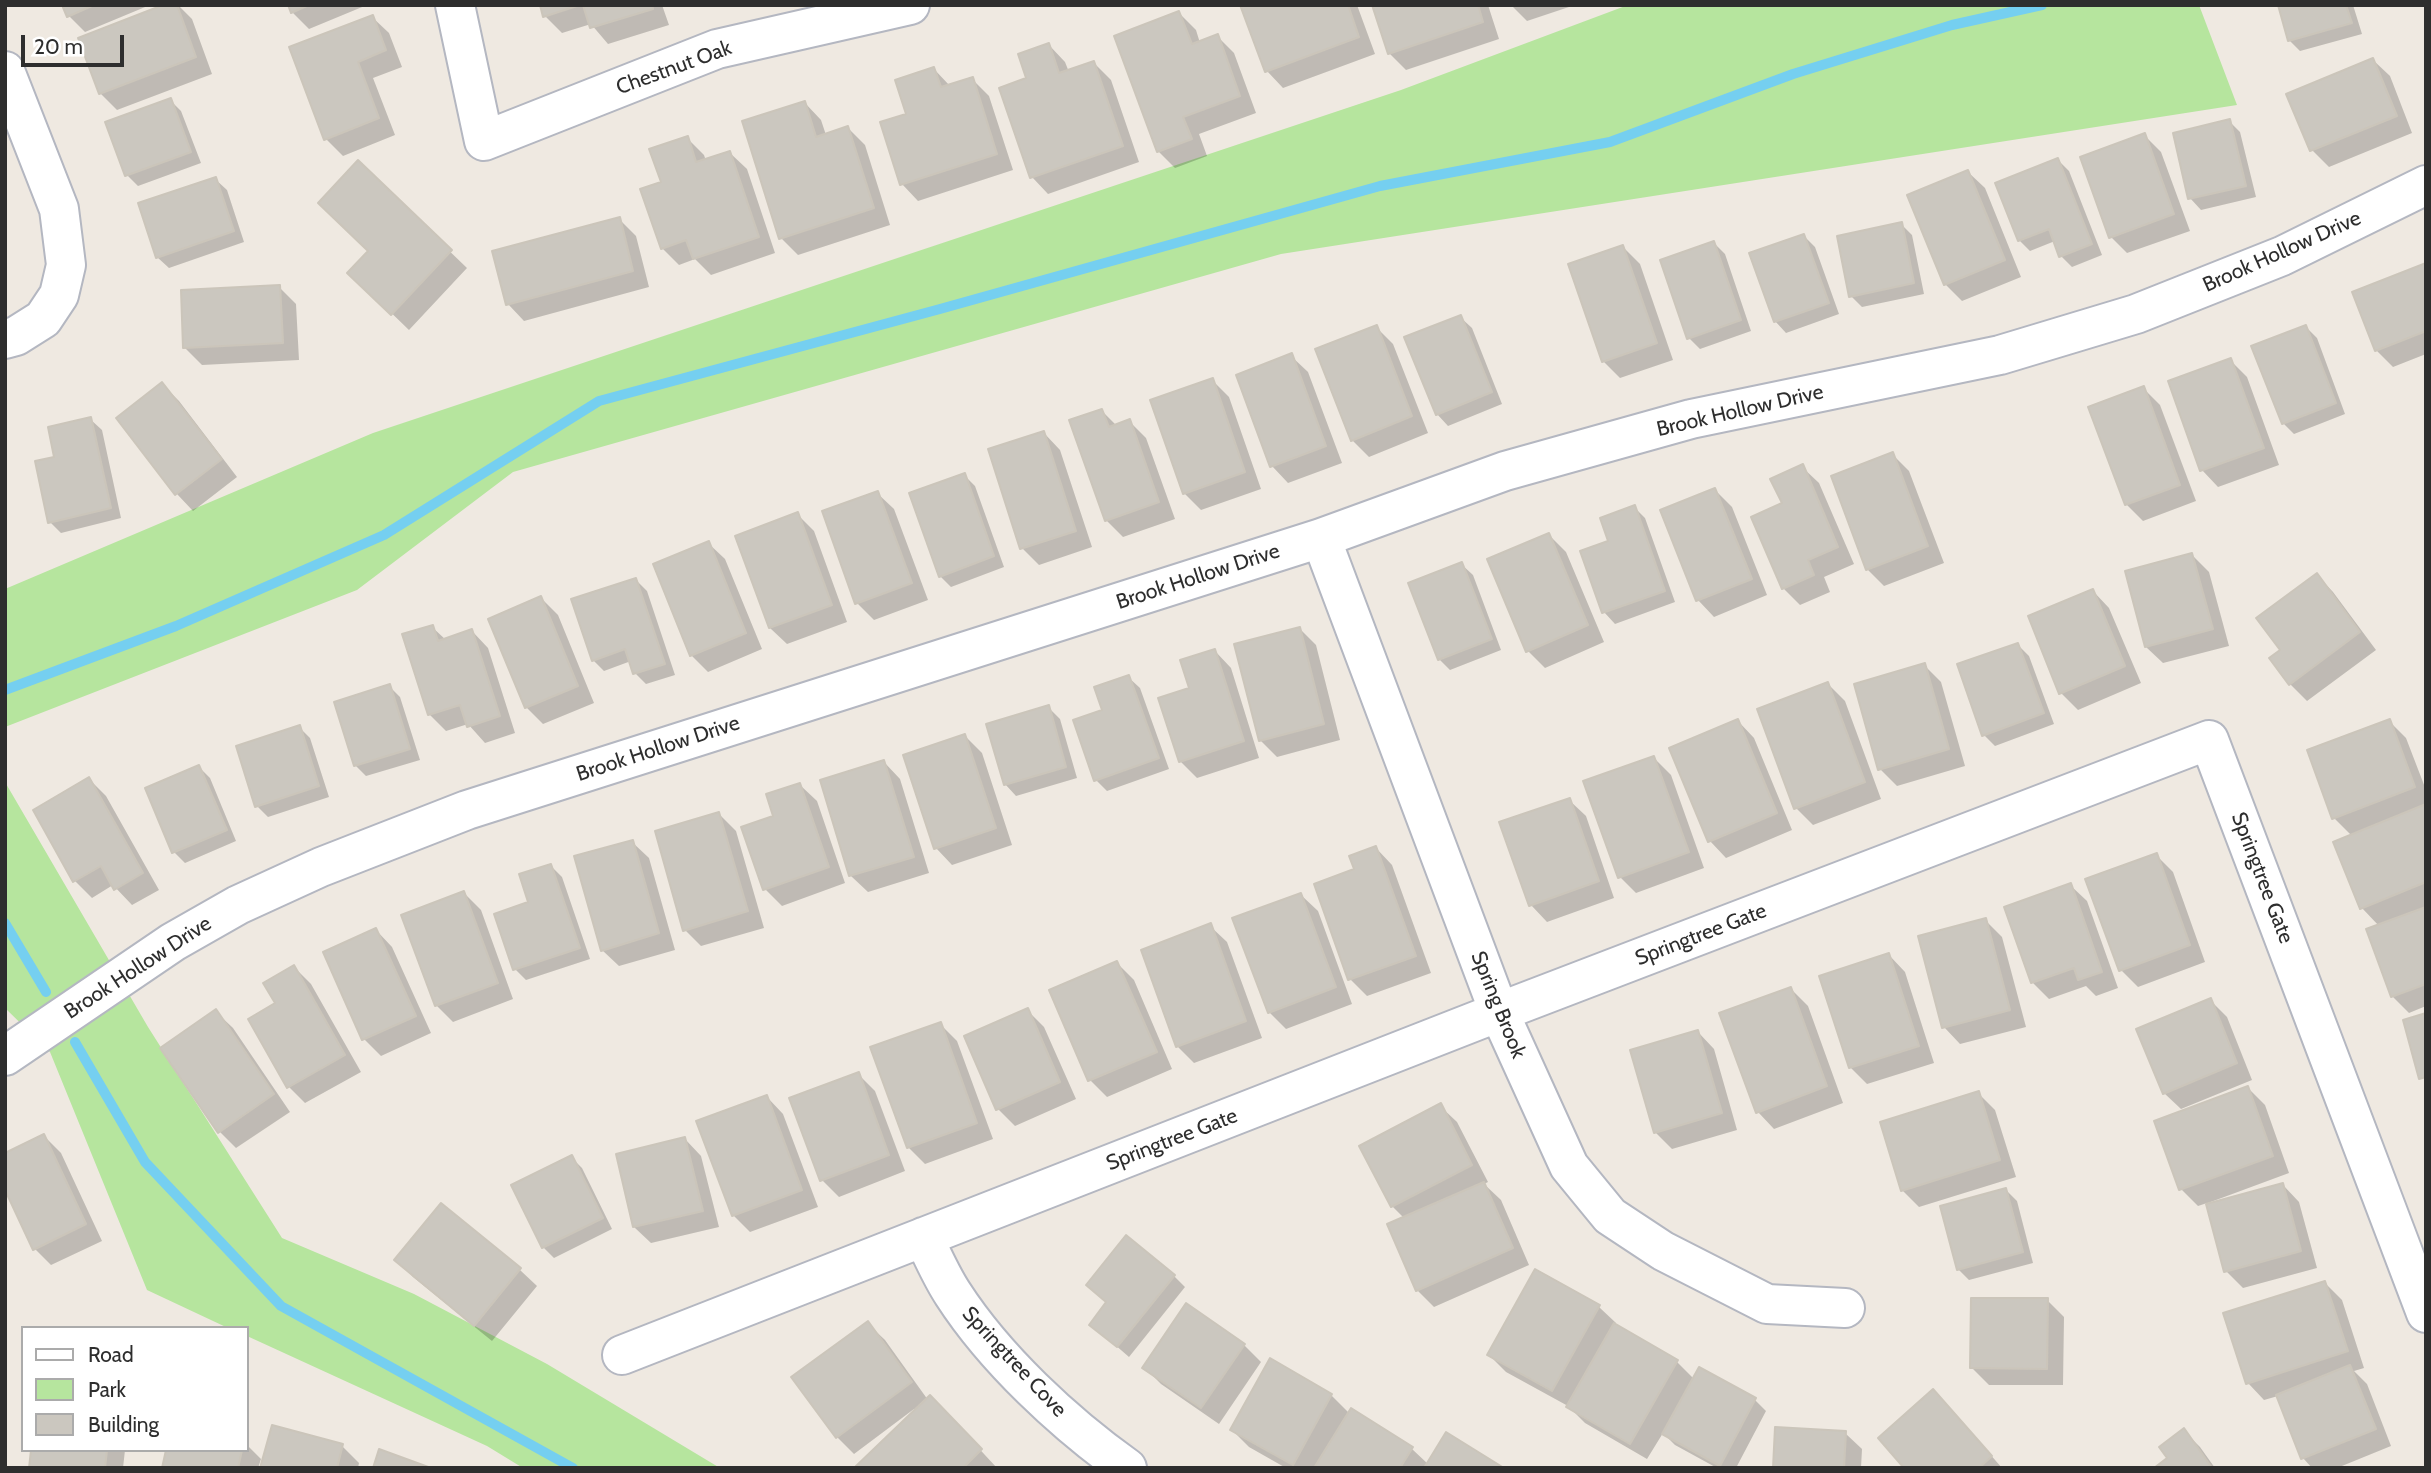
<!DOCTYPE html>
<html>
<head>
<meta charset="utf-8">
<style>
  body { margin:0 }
  #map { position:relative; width:2431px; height:1473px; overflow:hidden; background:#efe9e1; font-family:Cabin,sans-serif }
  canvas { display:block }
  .frame { position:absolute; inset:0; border:7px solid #2e2e2e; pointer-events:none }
  .legend { position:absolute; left:21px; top:1326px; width:228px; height:126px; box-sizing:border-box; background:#fff; border:2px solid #ababab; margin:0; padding:9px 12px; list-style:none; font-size:21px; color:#2e2e2e }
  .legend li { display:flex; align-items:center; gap:14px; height:35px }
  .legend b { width:35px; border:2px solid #ababab }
  .scale { position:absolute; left:21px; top:35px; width:103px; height:32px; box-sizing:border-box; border:4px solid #2e2e2e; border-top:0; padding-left:9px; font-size:21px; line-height:24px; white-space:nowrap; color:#2e2e2e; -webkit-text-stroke:5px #fff; paint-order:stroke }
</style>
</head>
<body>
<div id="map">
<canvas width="2431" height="1473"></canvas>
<div class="frame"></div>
<ul class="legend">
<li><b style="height:9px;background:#fff"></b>Road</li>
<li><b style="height:19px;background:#b6e59e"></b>Park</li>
<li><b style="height:19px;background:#cbc7bf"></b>Building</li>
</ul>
<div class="scale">20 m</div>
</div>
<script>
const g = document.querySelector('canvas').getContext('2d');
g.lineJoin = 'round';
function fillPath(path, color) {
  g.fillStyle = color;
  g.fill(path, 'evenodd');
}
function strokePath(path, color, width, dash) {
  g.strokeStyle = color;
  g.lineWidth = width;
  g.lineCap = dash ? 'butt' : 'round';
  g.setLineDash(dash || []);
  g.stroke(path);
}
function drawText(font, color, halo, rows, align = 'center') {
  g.font = font + ' Cabin,sans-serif';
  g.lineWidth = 7;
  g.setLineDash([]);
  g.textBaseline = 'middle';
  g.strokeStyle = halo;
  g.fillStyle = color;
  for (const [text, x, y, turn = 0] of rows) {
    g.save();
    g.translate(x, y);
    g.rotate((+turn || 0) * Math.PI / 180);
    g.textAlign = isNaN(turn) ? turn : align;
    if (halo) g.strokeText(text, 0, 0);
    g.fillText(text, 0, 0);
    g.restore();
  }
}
const green = new Path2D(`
  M1628,5H2199L2237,105L1281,254L513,472L357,590L5,727V589L373,433L1401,90Z
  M5,782L148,1027L282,1238L414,1294L547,1364L720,1468H523L487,1446L247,1336V1328H228L147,1290L50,1052L5,1008Z`);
const shadow = new Path2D(`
  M64,5H150L85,32L69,16Z
  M168,5H178L192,19L212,74L117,110L100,93Z
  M290,5H367L309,29L292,12Z
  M542,5H662L669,25L608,44L591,24L562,33L545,16Z
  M1242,5H1357L1375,54L1283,88L1267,71Z
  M1374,5H1488L1499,39L1406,70L1389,53Z
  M1511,5H1575L1527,21Z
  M2279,5H2353L2362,34L2300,51L2289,40Z
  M1179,13L1196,30L1200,43L1217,36L1234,53L1256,113L1199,134L1207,156L1175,168L1158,151Z
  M372,17L389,33L402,67L373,78L395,135L343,156L326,139Z
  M1049,45L1065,62L1069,72L1094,63L1111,80L1139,162L1048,194L1032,177L1028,79Z
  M2373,60L2390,76L2412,133L2329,167L2312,150L2288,95Z
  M934,69L950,86L972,79L989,96L1013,170L918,201L902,184L908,115Z
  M170,100L181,111L201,163L138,186L127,175Z
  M805,103L821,120L826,135L848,128L865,145L890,225L798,255L781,238Z
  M2229,121L2240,132L2256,197L2201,210L2190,198Z
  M2144,135L2161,152L2190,231L2127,253L2111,237Z
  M687,138L704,155L706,161L730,153L747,169L775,253L711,275L695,259L679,265L662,248L663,183Z
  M2058,160L2069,171L2102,255L2072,267L2061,256L2055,241L2030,251L2019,240Z
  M358,163L467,268L409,330L350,273L370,251Z
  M1968,172L1985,188L2021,277L1962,301L1945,284Z
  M215,179L227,190L244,242L169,268L157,257Z
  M619,219L636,236L649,287L524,321L508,304Z
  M1901,224L1912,235L1924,294L1862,307L1851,296Z
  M1804,236L1815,247L1839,314L1786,333L1775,321Z
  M1714,243L1725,254L1751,331L1700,349L1689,338Z
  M1623,247L1640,264L1673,360L1620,378L1603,361Z
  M2426,265V354L2393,367L2376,350Z
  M279,287L296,304L299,360L202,365L185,348Z
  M1460,317L1472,328L1502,404L1448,426L1437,414Z
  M1376,327L1393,344L1428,433L1369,457L1352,440Z
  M2306,327L2317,338L2345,414L2294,434L2283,423Z
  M1291,356L1308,372L1342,463L1288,483L1272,466Z
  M2230,360L2247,377L2279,465L2218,487L2202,470L2170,382Z
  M1212,380L1229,397L1261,489L1201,510L1184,493Z
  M162,384L179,401L237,477L193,511L177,494L118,418Z
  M2143,388L2160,405L2196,501L2143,521L2126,504Z
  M1102,411L1117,426L1129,421L1146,438L1175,519L1123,537L1106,520Z
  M90,419L102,430L121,518L61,533L50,522L57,458Z
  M1044,433L1060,450L1092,547L1039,565L1022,548Z
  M1892,454L1909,471L1944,563L1884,586L1867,569Z
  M1802,467L1819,483L1854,564L1824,577L1830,592L1800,605L1783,588L1784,504Z
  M964,475L975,486L1004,567L951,587L940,576Z
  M1715,490L1732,507L1767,595L1714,617L1698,600Z
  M877,493L894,509L928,600L874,620L857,603Z
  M1634,507L1645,518L1675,602L1615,624L1604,612L1582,552L1610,542Z
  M797,514L814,531L847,622L787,644L770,628Z
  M1549,535L1566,552L1604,642L1545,668L1528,651Z
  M708,543L725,559L762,649L708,672L691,655Z
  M2192,555L2209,572L2229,646L2163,663L2146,647Z
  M1461,564L1473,575L1501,650L1450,670L1439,659Z
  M2317,575L2333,592L2376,650L2307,701L2290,684L2282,650Z
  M636,580L647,591L675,675L646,684L635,673L631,661L604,671L593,660Z
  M2093,591L2109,608L2141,683L2078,710L2061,693Z
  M541,598L558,615L594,703L543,724L526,707L490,620Z
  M432,627L446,640L472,631L488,648L515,733L485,743L468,724L446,731L429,714Z
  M1299,628L1316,645L1340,740L1277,757L1260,740Z
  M2018,645L2029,656L2054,724L1995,746L1984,735Z
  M1215,651L1231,668L1259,758L1197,778L1180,761L1191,690Z
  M1924,665L1941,682L1965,766L1897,786L1880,769Z
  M1128,677L1140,688L1169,769L1107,791L1096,780L1104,711Z
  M1828,684L1845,701L1881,799L1813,825L1796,808Z
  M389,686L400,697L420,760L366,776L355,765Z
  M1048,707L1060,719L1077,778L1016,796L1005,784Z
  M1738,721L1754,738L1792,830L1726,858L1710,841Z
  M2389,721L2406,738L2426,790V1006L2409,1013L2392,996L2379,926L2362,908L2352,836L2334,818Z
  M299,727L310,738L329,797L268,817L257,806Z
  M965,736L982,753L1012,845L952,865L936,848Z
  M1654,758L1671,775L1704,868L1636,893L1620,877Z
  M884,762L900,779L929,873L868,892L851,876L822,781Z
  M199,767L210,778L236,841L185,863L174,852Z
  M89,779L106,796L159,890L132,905L113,885L92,898L75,881Z
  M800,785L817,801L845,883L782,906L765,889L775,817Z
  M1569,800L1586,816L1614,898L1547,922L1531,905Z
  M719,814L736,831L764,928L701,946L685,930Z
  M632,842L649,858L675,950L619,966L602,950Z
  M1376,848L1392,865L1431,973L1367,996L1350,979L1316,885L1357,870Z
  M2156,855L2173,872L2205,962L2138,987L2121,970Z
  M551,866L562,877L590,959L526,980L515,969L530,903Z
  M2070,885L2087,901L2118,988L2096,996L2086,986L2049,999L2032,982Z
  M464,893L481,910L513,999L453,1022L436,1005Z
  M1301,895L1318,911L1352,1004L1286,1029L1269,1012Z
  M1985,920L2002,937L2026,1027L1960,1044L1944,1027Z
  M1210,926L1227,942L1262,1038L1194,1063L1177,1046Z
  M376,930L392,947L431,1033L381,1056L364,1039Z
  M1889,955L1905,972L1934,1063L1867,1084L1850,1067Z
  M1117,963L1134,980L1172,1069L1107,1097L1090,1080L1052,990Z
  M294,967L311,984L361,1072L305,1103L289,1087L277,1004Z
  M1791,989L1808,1006L1843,1103L1774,1129L1758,1112Z
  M2210,1000L2227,1017L2252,1080L2181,1109L2164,1093Z
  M1027,1010L1044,1027L1076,1099L1015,1126L998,1109L966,1037Z
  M216,1012L233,1028L290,1112L236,1148L220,1132Z
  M940,1024L957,1041L993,1139L925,1164L908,1147Z
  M1698,1032L1714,1049L1737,1130L1672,1149L1655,1132Z
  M858,1074L875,1091L905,1171L839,1197L822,1180Z
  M2248,1088L2265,1105L2289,1173L2208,1203L2209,1205L2283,1185L2299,1202L2317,1268L2243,1288L2226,1271L2207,1203L2198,1206L2181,1189L2157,1122Z
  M1978,1093L1995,1110L2016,1177L1919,1207L1902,1190Z
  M767,1097L783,1114L818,1207L750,1232L733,1215Z
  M1440,1106L1457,1122L1488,1182L1484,1184L1501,1200L1529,1265L1434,1307L1417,1290L1405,1219L1392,1206Z
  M44,1136L61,1153L102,1241L51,1265L35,1249Z
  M685,1139L701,1156L719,1227L651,1243L634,1227Z
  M571,1157L582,1168L612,1229L554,1258L543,1247Z
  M2006,1190L2017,1201L2033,1263L1969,1280L1958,1269Z
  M442,1205L520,1270L537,1286L492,1341L413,1277L397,1260Z
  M1174,1276L1185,1287L1129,1357L1091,1324Z
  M2325,1283L2342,1300L2364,1368L2354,1371L2367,1384L2391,1446L2337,1468H2312L2303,1458L2278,1396L2264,1400L2248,1383Z
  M2047,1300L2064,1317L2063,1385H1989L1972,1368Z
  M1186,1306L1244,1345L1261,1362L1219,1424L1161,1384L1144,1367Z
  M1599,1307L1616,1323L1614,1325L1677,1362L1694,1379L1700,1369L1755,1400L1766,1411L1736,1468H1717L1675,1445L1663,1433L1647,1459L1585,1423L1568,1406L1506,1372L1489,1355Z
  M868,1324L885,1340L928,1400L947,1414L997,1468H857L916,1411L914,1409L854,1454L837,1437Z
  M1331,1395L1350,1414L1412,1449L1428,1464L1500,1468H1286L1249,1447L1232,1430Z
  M1950,1408L2002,1468H1906Z
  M2184,1431L2200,1447L2215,1468H2157L2170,1458Z
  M1845,1433L1862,1449L1861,1468H1774Z
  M247,1445L261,1459L258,1468H163L168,1450H247Z
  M342,1446L359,1463L358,1468H262Z
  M33,1450H125L123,1468H31Z`);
const stream = new Path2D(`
  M5,690L176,626L384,535L599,401L940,309L1380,186L1610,142L1793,74L1952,25L2042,5
  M5,923L46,992
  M75,1042L145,1162L281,1306L573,1468`);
const building = new Path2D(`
  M62,5H94L67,17Z
  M163,5H177L196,57L99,94L78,38Z
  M288,5H309L291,13Z
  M540,5H580L543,17Z
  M583,5H652L653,9L590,28Z
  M1240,5H1348L1359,37L1265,72Z
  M1372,5H1478L1483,22L1388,54Z
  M2278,5H2346L2352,23L2288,41Z
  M1179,11L1192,44L1218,34L1240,96L1183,117L1192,139L1157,152L1114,36Z
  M373,15L386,50L358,62L379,118L324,140L289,47Z
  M1049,43L1059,73L1094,61L1123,146L1030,178L999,88L1026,78L1018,54Z
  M2373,58L2397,116L2310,151L2286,94Z
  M934,67L941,87L973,77L997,154L900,185L880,122L906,114L895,80Z
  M171,98L191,152L125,176L105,122Z
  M805,101L816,137L848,126L874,208L779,239L742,121Z
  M2230,119L2246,186L2188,199L2173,133Z
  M2145,133L2174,214L2109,238L2080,157Z
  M688,136L696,162L730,151L759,237L693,259L686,240L661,249L640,189L661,182L649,149Z
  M2058,158L2092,244L2059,257L2049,229L2018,241L1995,183Z
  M358,160L452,250L391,315L347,273L368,251L318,203Z
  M1968,170L2005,260L1944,285L1907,195Z
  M216,177L234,231L156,258L138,203Z
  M620,217L633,271L506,305L492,251Z
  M1902,222L1914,283L1849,297L1837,236Z
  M1804,234L1829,303L1774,322L1749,253Z
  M1714,241L1741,320L1687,339L1660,260Z
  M1623,245L1657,343L1602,362L1568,264Z
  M2426,263V331L2375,351L2352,292Z
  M280,285L283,343L183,348L181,290Z
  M1461,315L1492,392L1436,415L1404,337Z
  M1377,325L1412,416L1351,441L1315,349Z
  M2306,325L2336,403L2282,424L2251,346Z
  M1292,353L1326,446L1270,467L1236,375Z
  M2231,358L2264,448L2200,471L2168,381Z
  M1213,378L1245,472L1183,494L1150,400Z
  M162,382L222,459L175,495L116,418Z
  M2144,386L2180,485L2125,505L2088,407Z
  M1102,409L1109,427L1130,419L1159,502L1105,521L1069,420Z
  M91,417L111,508L48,523L35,461L54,457L48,427Z
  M1044,431L1076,531L1020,549L988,449Z
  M1893,452L1928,546L1866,570L1831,476Z
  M1803,464L1838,547L1808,560L1814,575L1782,589L1751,517L1782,503L1770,479Z
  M965,473L994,556L939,577L909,493Z
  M1715,488L1752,579L1696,601L1660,510Z
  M878,491L912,583L855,604L822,511Z
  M1635,505L1665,591L1602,613L1580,551L1608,541L1600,518Z
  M798,512L832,605L769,628L735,536Z
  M1549,533L1588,625L1526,652L1487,559Z
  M709,541L746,633L690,656L653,564Z
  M2192,553L2213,629L2145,647L2125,571Z
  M1462,562L1492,639L1438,660L1408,583Z
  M2317,573L2360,632L2289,685L2269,658L2280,650L2256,618Z
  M636,578L665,664L633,674L625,649L592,661L571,599Z
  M2093,589L2125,666L2059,694L2028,616Z
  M541,596L578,686L525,708L488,619Z
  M433,625L438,641L472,629L500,716L467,727L460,705L428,715L402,634Z
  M1300,627L1324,724L1259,741L1234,644Z
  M2018,643L2044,713L1982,736L1957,664Z
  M1215,649L1244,741L1179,762L1158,698L1189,688L1180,660Z
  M1925,663L1949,749L1878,770L1854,684Z
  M1129,675L1159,758L1094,781L1073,720L1102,710L1094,687Z
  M1828,682L1865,782L1794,809L1757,709Z
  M390,684L410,749L354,766L334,702Z
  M1049,705L1066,767L1004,785L986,724Z
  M1738,719L1777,813L1708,842L1669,748Z
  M2390,719L2415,787L2332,819L2307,750Z
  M300,725L319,786L255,807L236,746Z
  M965,734L996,828L934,849L903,755Z
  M1654,756L1689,852L1618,878L1583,781Z
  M884,760L914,857L849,876L820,780Z
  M199,765L227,830L172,853L145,788Z
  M89,777L143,873L114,890L101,866L73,882L33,810Z
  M800,783L829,867L763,890L741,827L773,816L766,794Z
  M1570,798L1599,881L1529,906L1499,822Z
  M2426,804V882L2360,909L2333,842Z
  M719,812L748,911L683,931L655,831Z
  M633,840L659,933L601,951L574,856Z
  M1376,846L1416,956L1348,980L1314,884L1354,869L1349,856Z
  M2157,853L2190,945L2119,971L2085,879Z
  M551,864L580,948L513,970L494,914L528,902L519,874Z
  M2071,883L2102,972L2078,980L2074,968L2031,983L2004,907Z
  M464,891L498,983L435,1006L401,915Z
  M1301,893L1336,987L1268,1013L1232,918Z
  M2426,907V984L2391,997L2366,929Z
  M1986,918L2010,1010L1942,1028L1918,936Z
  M1211,923L1246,1021L1176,1047L1141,950Z
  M376,928L416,1016L362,1040L323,952Z
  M1889,953L1919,1046L1849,1068L1819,976Z
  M1117,961L1157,1052L1088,1081L1049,990Z
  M294,965L345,1055L287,1088L248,1019L275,1003L263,983Z
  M1791,987L1827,1086L1756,1113L1719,1013Z
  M2211,998L2237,1063L2163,1094L2136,1029Z
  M1028,1008L1060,1082L996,1110L964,1036Z
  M216,1009L274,1094L218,1133L160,1048Z
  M2426,1013V1077L2419,1079L2403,1020Z
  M941,1022L977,1123L907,1148L870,1047Z
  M1698,1030L1722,1113L1654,1133L1630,1050Z
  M859,1072L889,1155L820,1181L789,1098Z
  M2248,1086L2273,1156L2179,1190L2154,1121Z
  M1979,1091L2000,1160L1901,1191L1880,1122Z
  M767,1095L802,1190L732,1216L696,1121Z
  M1441,1103L1472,1165L1391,1207L1359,1146Z
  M44,1134L86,1224L33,1250L5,1190V1153Z
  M685,1137L703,1211L633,1227L616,1154Z
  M572,1155L603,1218L542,1248L511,1185Z
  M1484,1182L1513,1248L1416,1291L1387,1224Z
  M2283,1183L2301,1251L2224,1272L2206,1204Z
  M2006,1188L2023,1252L1957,1270L1940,1206Z
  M441,1203L521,1268L474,1326L394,1260Z
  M1126,1235L1175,1275L1117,1347L1089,1325L1106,1302L1086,1285Z
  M1535,1269L1600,1305L1552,1391L1487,1355Z
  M2325,1281L2348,1351L2246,1384L2223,1313Z
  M1971,1298H2048L2047,1369L1970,1368Z
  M1186,1303L1245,1344L1201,1408L1142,1368Z
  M868,1321L912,1382L836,1438L791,1377Z
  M1614,1323L1678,1360L1630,1444L1566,1407Z
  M1270,1358L1332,1394L1293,1465L1230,1430Z
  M2350,1365L2376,1429L2301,1459L2276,1395Z
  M1699,1367L1756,1398L1720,1466L1662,1434Z
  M1933,1389L1992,1456L1979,1468H1904L1878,1438Z
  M930,1395L982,1449L963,1468H854Z
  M1351,1408L1413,1447L1400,1468H1314Z
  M272,1425L343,1444L337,1468H260Z
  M1775,1427L1846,1431L1844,1468H1773Z
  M2184,1428L2212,1468H2154L2167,1458L2159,1447Z
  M1446,1432L1504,1468H1424Z
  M379,1449L431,1468H373Z
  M31,1450H107L105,1468H29Z
  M166,1450H242L238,1468H162Z`);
const minor = new Path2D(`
  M455,5L484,141L717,49L910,5
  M5,71L59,209L66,265L59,295L43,319L16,336L5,339
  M1321,538L1499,1012L1569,1166L1610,1216L1663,1251L1767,1304L1845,1308
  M5,1056L173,942L238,905L321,867L467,810L1321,538L1505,471L1691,419L2000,355L2136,314L2282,256L2426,185
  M923,1237C933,1256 941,1276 953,1294C995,1359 1064,1423 1127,1468
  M622,1355L1499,1012L2209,740L2426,1313`);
const streetNames = [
  ["Chestnut Oak",674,68,-20],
  ["Brook Hollow Drive",2282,252,-24],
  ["Brook Hollow Drive",1740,411,-13],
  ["Brook Hollow Drive",1198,577,-18],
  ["Brook Hollow Drive",658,749,-18],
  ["Springtree Gate",2262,878,69],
  ["Springtree Gate",1701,935,-21],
  ["Brook Hollow Drive",138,968,-33],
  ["Spring Brook",1498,1005,68],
  ["Springtree Gate",1172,1140,-21],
  ["Springtree Cove",1014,1362,47]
];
fillPath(green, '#b6e59e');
fillPath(shadow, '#0003');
strokePath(stream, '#75cff0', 10);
fillPath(building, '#cbc7bf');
strokePath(building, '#cbc5ba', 2);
strokePath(minor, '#b4b7c1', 42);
strokePath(minor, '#fff', 38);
drawText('21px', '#2e2e2e', '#fff', streetNames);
</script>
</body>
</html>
